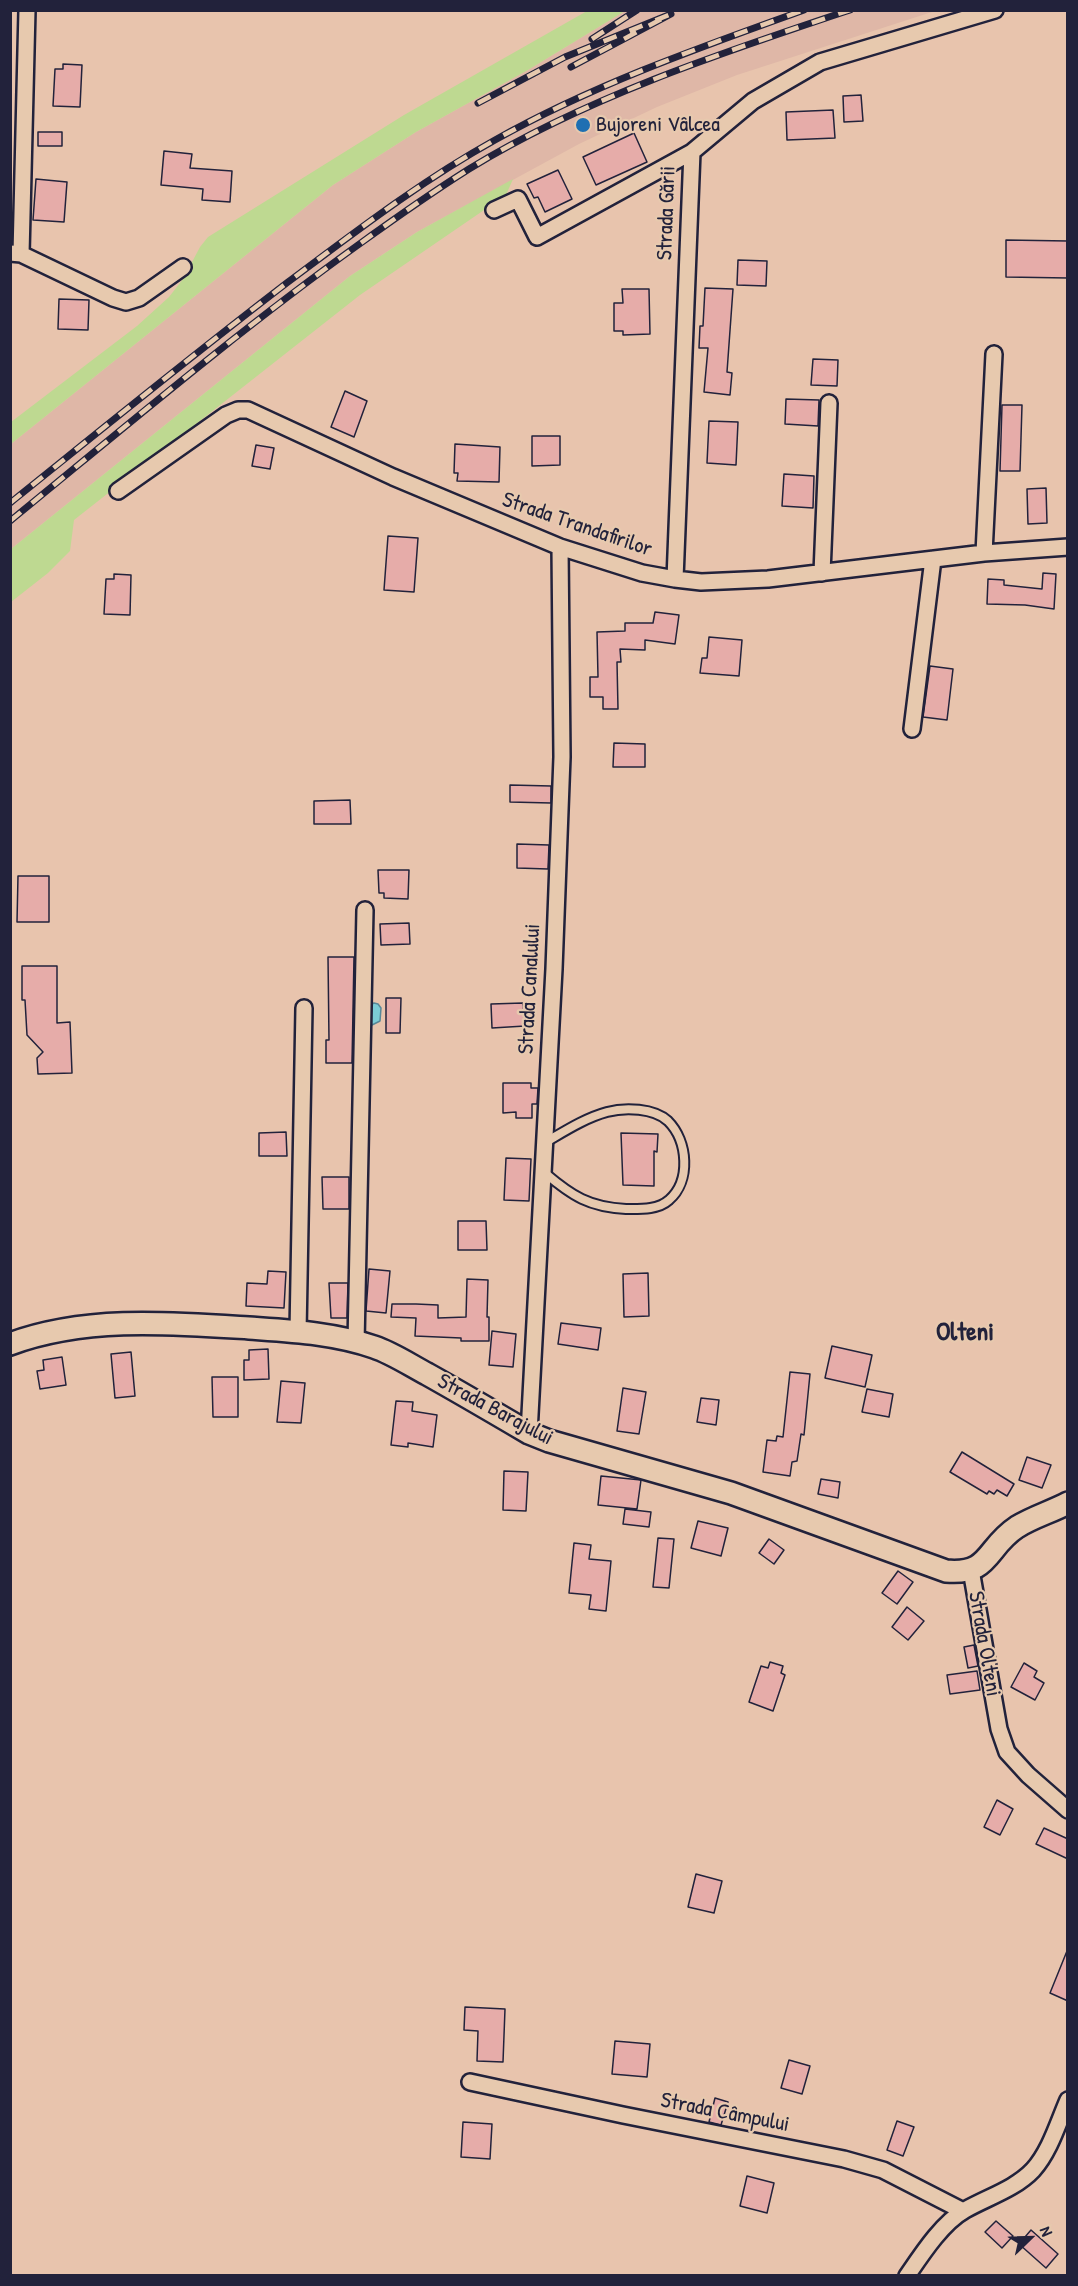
<!DOCTYPE html>
<html>
<head>
<meta charset="utf-8">
<style>
  body { margin:0 }
  #map { position:relative; width:1078px; height:2286px; overflow:hidden; background:#e8c4ad; font-family:"Patrick Hand",sans-serif }
  canvas { display:block }
  .frame { position:absolute; inset:0; border:12px solid #22223b; pointer-events:none }
  .north { position:absolute; left:1000px; top:2208px; width:60px; height:60px; -webkit-text-stroke:4px #e7c9ae; paint-order:stroke; rotate:67deg; font-size:16px; font-weight:700; line-height:24px; text-align:center; color:#22223b }
  .north::after { content:''; display:block; margin:auto; width:21px; height:27px; background:#22223b; clip-path:polygon(50% 0,100% 100%,50% 72%,0 100%) }
</style>
</head>
<body>
<div id="map">
<canvas width="1078" height="2286"></canvas>
<div class="frame"></div>
<div class="north">N</div>
</div>
<script>
const g = document.querySelector('canvas').getContext('2d');
g.lineJoin = 'round';
function fillPath(path, color) {
  g.fillStyle = color;
  g.fill(path, 'evenodd');
}
function strokePath(path, color, width, dash) {
  g.strokeStyle = color;
  g.lineWidth = width;
  g.lineCap = dash ? 'butt' : 'round';
  g.setLineDash(dash || []);
  g.stroke(path);
}
function drawText(font, color, halo, rows, align = 'center') {
  g.font = font + ' "Patrick Hand",sans-serif';
  g.lineWidth = 4.5;
  g.setLineDash([]);
  g.textBaseline = 'middle';
  g.strokeStyle = halo;
  g.fillStyle = color;
  for (const [text, x, y, turn = 0] of rows) {
    g.save();
    g.translate(x, y);
    g.rotate((+turn || 0) * Math.PI / 180);
    g.textAlign = isNaN(turn) ? turn : align;
    if (halo) g.strokeText(text, 0, 0);
    g.fillText(text, 0, 0);
    g.restore();
  }
}
const built = new Path2D(`
  M625,11H935L737,75L657,107L579,144L417,232L350,276L11,549V444L333,185L416,132L528,70Z`);
const green = new Path2D(`
  M587,11H625L528,70L416,132L333,185L11,444V422L137,326L169,297L183,279L200,247L208,237L404,115Z
  M513,179L506,195L360,295L74,520L70,551L48,573L11,602V549L350,276L417,232Z`);
const water = new Path2D(`
  M374,1003L378,1004L381,1008L380,1021L372,1025L368,1021L370,1005Z`);
const building = new Path2D(`
  M63,64L82,65L80,107L53,106L55,69H63Z
  M861,95L863,121L844,122L843,96Z
  M833,110L835,138L787,140L786,112Z
  M38,132H62V146H38Z
  M634,133L647,162L596,185L583,157Z
  M164,151L192,154L190,168L232,171L230,202L202,200L203,189L161,185Z
  M558,170L572,199L545,212L538,197L534,198L527,184Z
  M36,179L67,182L64,222L33,220Z
  M1006,240L1068,241V278L1006,277Z
  M738,260L767,261L766,286L737,285Z
  M705,288L733,289L727,372L732,373L730,395L704,392L708,348H699L700,326H703Z
  M622,289H649L650,334L623,335V331H614V303H623Z
  M59,299L89,300L88,330L58,329Z
  M813,359L838,360L837,386L811,385Z
  M345,391L367,401L354,437L331,427Z
  M786,399L819,400L818,426L785,424Z
  M1002,405H1022L1020,471H1000Z
  M709,421L738,422L736,465L707,463Z
  M532,436H560V465L532,466Z
  M455,444L500,447L499,482L457,481L458,473H454Z
  M256,445L274,448L270,469L252,466Z
  M784,474L814,476L813,508L782,506Z
  M1046,488L1047,523L1028,524L1027,489Z
  M388,536L418,538L414,592L384,590Z
  M1043,573L1056,574L1054,609L1025,605L987,604L988,579L1004,580V585L1042,589Z
  M114,574L131,575L130,615L104,614L106,579H114Z
  M655,612L679,615L675,644L645,640V650L620,649L621,662H617L618,709H603V697H590V677H598L597,632L625,631V623H653Z
  M709,637L742,640L739,676L700,673L702,658H707Z
  M930,666L953,669L947,720L923,717Z
  M614,743L645,744V767H613Z
  M510,785L551,786V803L510,802Z
  M350,800L351,824H314V801Z
  M517,844L549,845L548,869L517,868Z
  M378,870H409L408,899L384,898V893H379Z
  M18,876H49V922H17Z
  M409,923L410,944L381,945L380,924Z
  M328,957H354L352,1063H326V1040H329Z
  M22,966H57V1023L70,1022L72,1073L38,1074L37,1058L43,1052L27,1035L25,1000H22Z
  M386,998H401L400,1033H386Z
  M523,1003L525,1026L492,1028L491,1004Z
  M503,1083H531V1088H538L537,1104H532V1118H516V1112L503,1113Z
  M286,1132L287,1156H259V1133Z
  M621,1133L658,1134L657,1152L654,1151V1186L623,1185Z
  M506,1158L531,1159L529,1201L504,1200Z
  M322,1177H349V1209H323Z
  M458,1221H486L487,1250H458Z
  M369,1269L390,1271L386,1313L366,1311Z
  M268,1271L286,1272L284,1308L246,1306L247,1283L267,1284Z
  M648,1273L649,1316L624,1317L623,1274Z
  M467,1279L488,1280L487,1317H489V1341H461V1338L415,1336L416,1318L391,1317L392,1304H416L438,1305V1318L466,1317Z
  M329,1283H348L347,1318H331Z
  M561,1323L601,1328L598,1350L558,1344Z
  M492,1331L516,1334L513,1367L489,1365Z
  M832,1346L872,1355L865,1387L825,1378Z
  M268,1349L269,1379L244,1380V1360H249V1350Z
  M131,1352L135,1396L115,1398L111,1354Z
  M62,1357L66,1385L40,1389L37,1371L44,1370L43,1360Z
  M790,1372L810,1374L804,1435L801,1434L797,1461L792,1462L790,1476L763,1472L767,1440L776,1441L777,1436L783,1437Z
  M212,1377H238V1417H213Z
  M281,1381L305,1383L301,1423L277,1422Z
  M623,1388L646,1392L639,1434L617,1431Z
  M867,1389L893,1394L889,1417L862,1412Z
  M701,1398L719,1400L716,1425L697,1422Z
  M396,1401L413,1402L412,1411L437,1415L433,1447L408,1443V1447L391,1445Z
  M962,1452L1014,1484L1007,1496L997,1490L994,1494L989,1491L987,1494L950,1472Z
  M1027,1457L1051,1465L1042,1488L1019,1480Z
  M504,1471L528,1472L526,1511L503,1510Z
  M601,1476L641,1480L637,1509L598,1505Z
  M821,1479L840,1482L838,1498L818,1494Z
  M625,1509L651,1512L649,1527L623,1524Z
  M698,1521L728,1528L721,1556L691,1548Z
  M658,1538L674,1539L669,1588L653,1587Z
  M769,1539L784,1550L774,1564L759,1553Z
  M574,1543L591,1545L589,1559L611,1561L606,1611L589,1609L591,1595L569,1593Z
  M898,1571L913,1582L897,1604L882,1593Z
  M907,1607L924,1621L908,1640L892,1627Z
  M974,1645L978,1666L968,1668L964,1647Z
  M770,1662L783,1666L781,1673L785,1675L773,1711L749,1702L761,1666L768,1668Z
  M1024,1663L1037,1671L1034,1677L1044,1683L1035,1700L1011,1687Z
  M977,1671L980,1690L950,1694L947,1675Z
  M997,1800L1013,1809L1000,1835L984,1827Z
  M1044,1828L1068,1839V1859L1036,1844Z
  M696,1874L722,1881L714,1913L688,1907Z
  M1067,1951H1068V2001L1050,1993Z
  M465,2007L505,2009L503,2062L477,2061L478,2031L464,2030Z
  M615,2041L650,2044L647,2077L612,2074Z
  M789,2060L810,2066L802,2094L781,2088Z
  M715,2098L728,2102L721,2125L709,2122Z
  M897,2121L914,2127L903,2156L887,2150Z
  M463,2122L492,2124L490,2159L461,2157Z
  M747,2176L774,2183L767,2213L740,2206Z
  M996,2221L1013,2236L1002,2248L985,2232Z
  M1031,2230L1058,2254L1046,2268L1019,2244Z`);
const lane = new Path2D(`
  M545,1173C572,1196 589,1207 626,1209C640,1209 658,1210 669,1200C691,1181 688,1141 668,1121C654,1108 625,1107 607,1112C585,1118 565,1131 546,1142`);
const street = new Path2D(`
  M494,210L518,199L537,237L692,152
  M10,253L21,254L113,298L126,302L139,298L183,267
  M21,254L27,10
  M118,491L226,415L238,410H248L393,477L560,547L642,573L675,579L701,582L768,579L984,553L1068,547
  M984,553L994,354
  M822,573L829,403
  M675,579L692,152L753,101L820,62L995,10
  M912,729L933,559
  M298,1332L304,1008
  M356,1343L365,910
  M529,1433L554,969L562,757L560,547
  M971,1570L999,1729L1007,1752L1028,1775L1068,1810
  M470,2082L623,2115L844,2159L883,2170L963,2211
  M907,2276C922,2254 942,2223 965,2210C988,2197 1015,2189 1033,2170C1050,2151 1058,2123 1068,2100`);
const secondary = new Path2D(`
  M10,1344C85,1316 171,1323 249,1328C291,1331 334,1333 374,1347C392,1353 410,1365 427,1374C461,1393 495,1413 529,1433L549,1441L731,1493L946,1571C991,1575 985,1548 1017,1527C1033,1517 1051,1512 1068,1503`);
const rail = new Path2D(`
  M592,39L637,10
  M478,103L565,57L671,14L571,67
  M10,503C102,429 194,354 288,282C355,232 421,181 495,140C593,85 698,48 804,10
  M10,521C125,427 238,331 358,245C394,219 431,193 469,169C585,98 721,53 850,10`);
const markers = [
  [583,125,8,"#1f6fb2"]
];
const poiNames = [
  ["Bujoreni Vâlcea",596,125]
];
const streetNames = [
  ["Strada Gării",667,213,-88],
  ["Strada Trandafirilor",577,525,19],
  ["Strada Canalului",530,989,-87],
  ["Strada Barajului",495,1410,28],
  ["Strada Olteni",984,1644,80],
  ["Strada Câmpului",725,2113,11]
];
const quarterNames = [
  ["Olteni",965,1333]
];
fillPath(built, '#dfb7a7');
fillPath(green, '#bed991');
fillPath(water, '#7cccd6');
strokePath(water, '#588898', 1.5);
fillPath(building, '#e6aca9');
strokePath(building, '#22223b', 1.5);
strokePath(lane, '#22223b', 12);
strokePath(street, '#22223b', 20);
strokePath(secondary, '#22223b', 26);
strokePath(lane, '#e7c9ae', 8);
strokePath(street, '#e7c9ae', 15);
strokePath(secondary, '#e7c9ae', 21);
strokePath(rail, '#22223b', 7);
strokePath(rail, '#e7c9ae', 4.5, [14]);
for (const [x, y, r, color] of markers) {
  const dot = new Path2D();
  dot.arc(x, y, r, 0, 2 * Math.PI);
  g.fillStyle = color;
  g.fill(dot);
  strokePath(dot, '#e7c9ae', 2);
}
drawText('22px', '#22223b', '#e7c9ae', poiNames, 'left');
drawText('22px', '#22223b', '#e7c9ae', streetNames);
drawText('bold 26px', '#22223b', '#e7c9ae', quarterNames);
</script>
</body>
</html>
